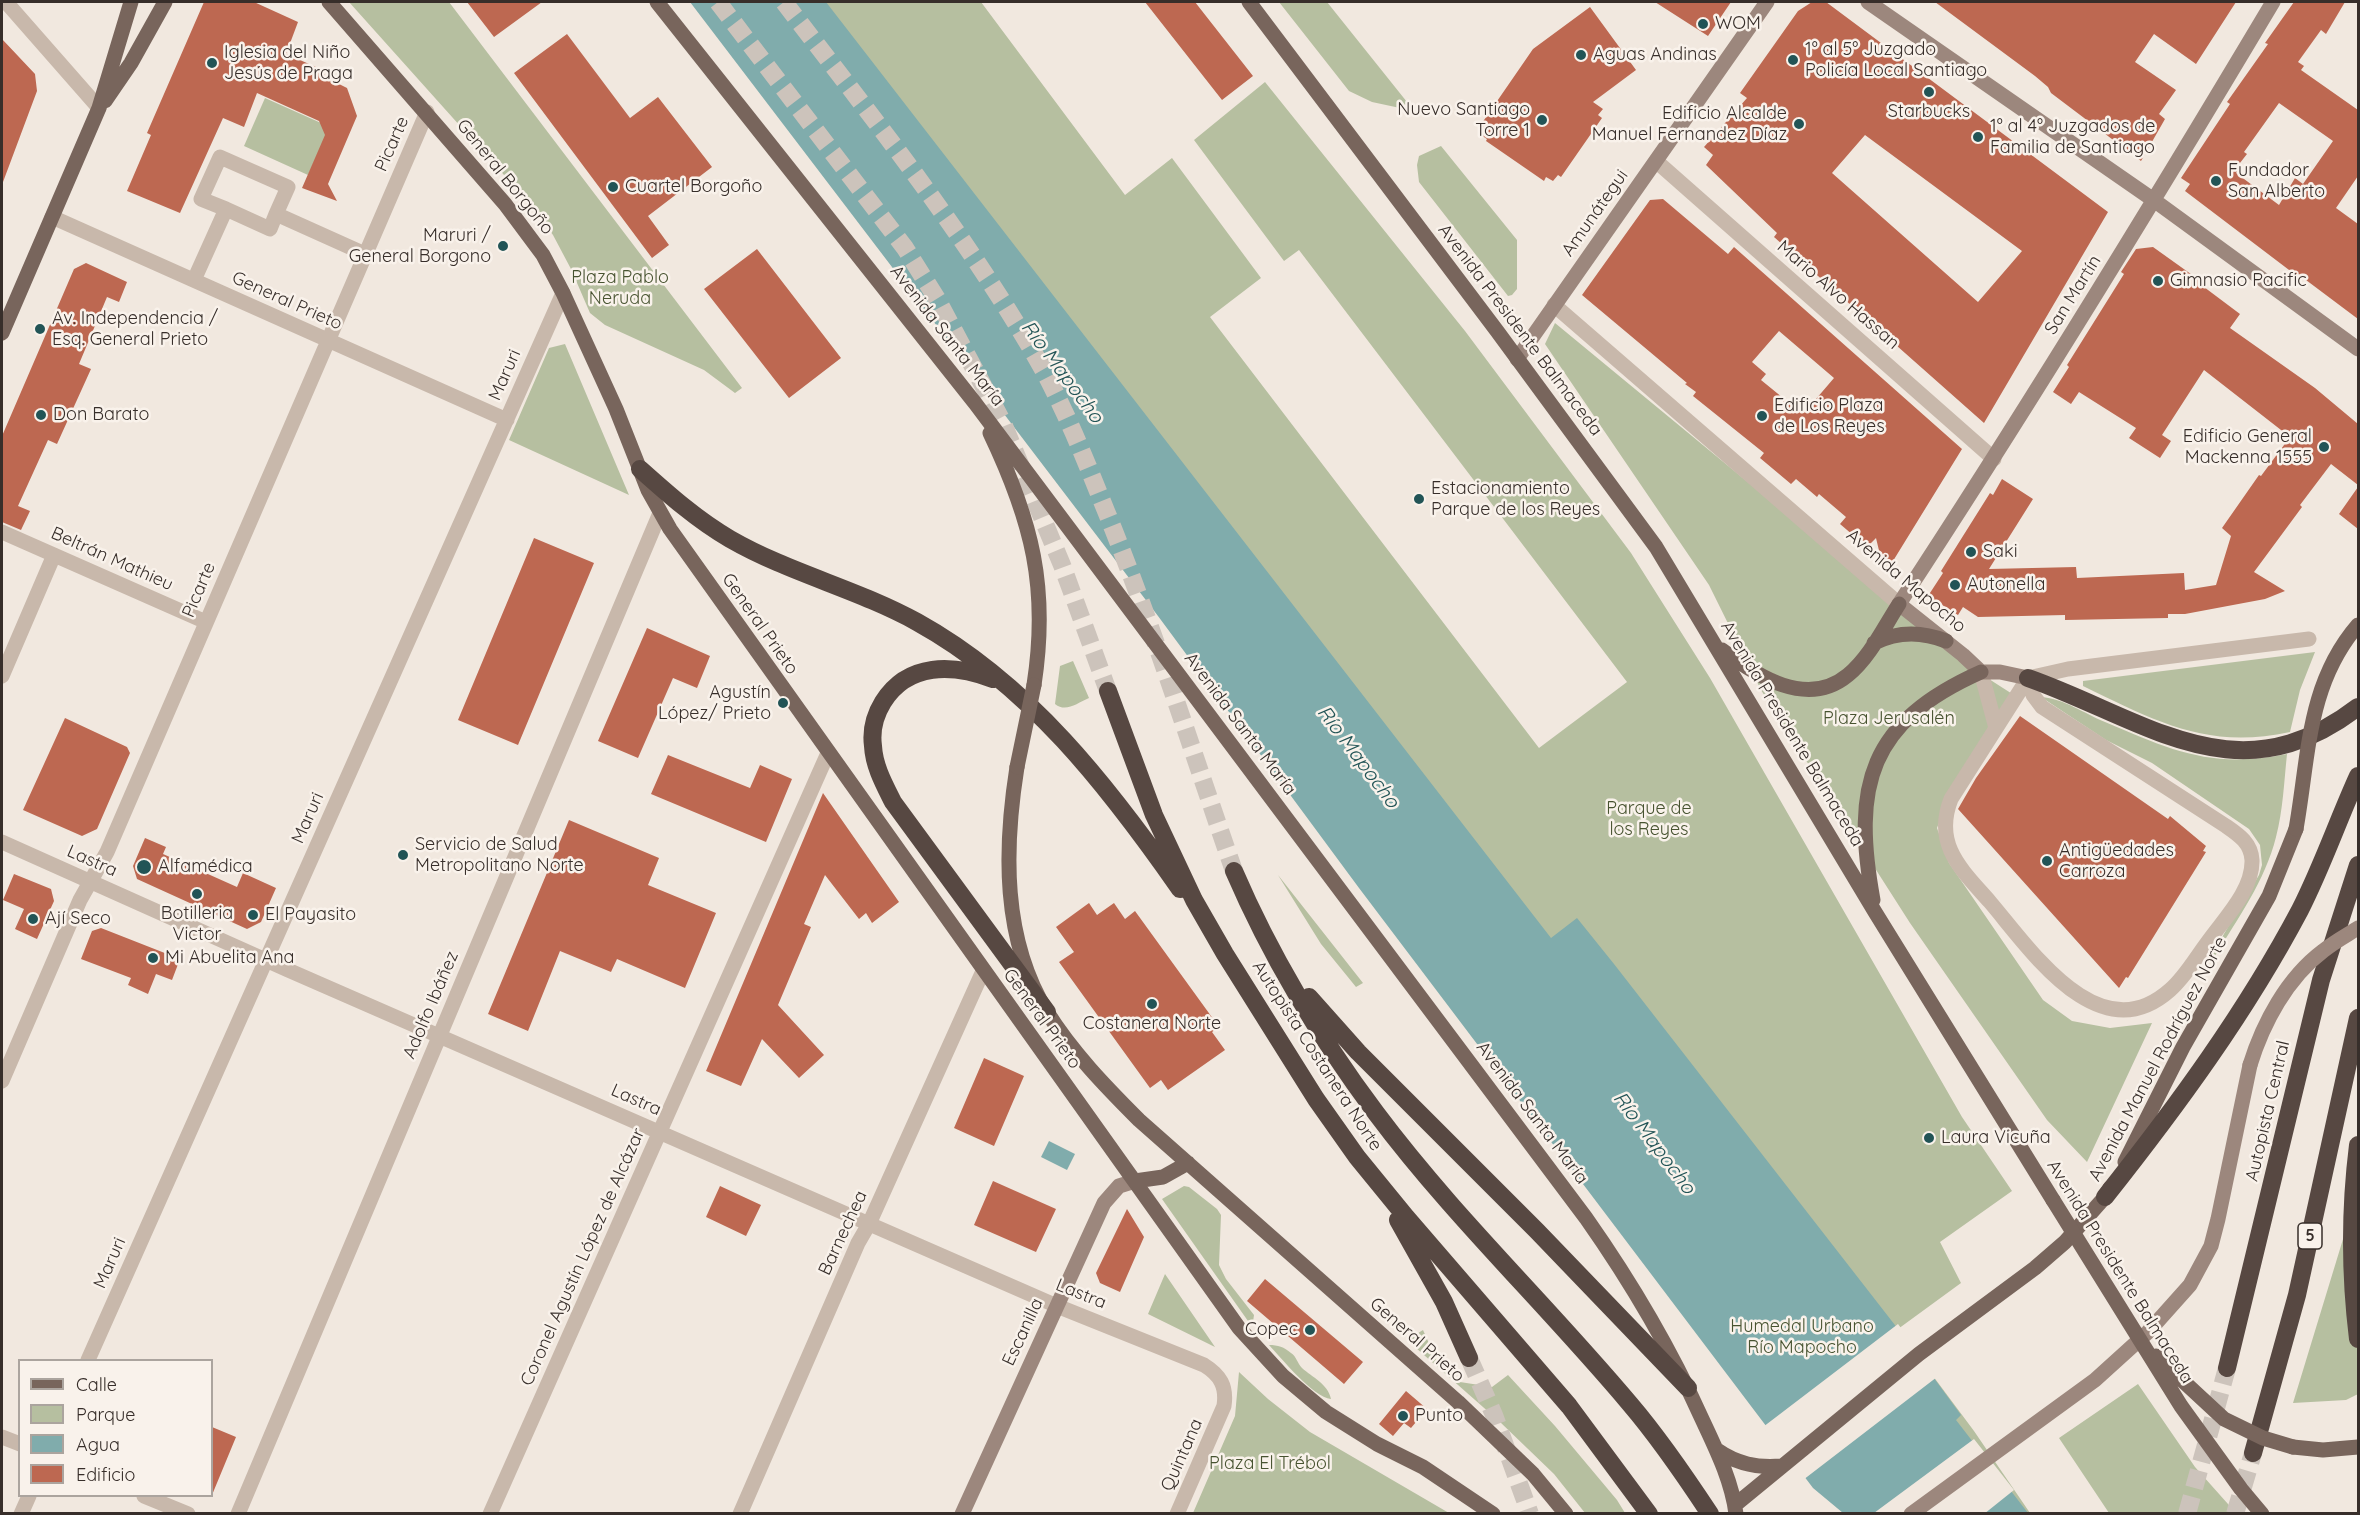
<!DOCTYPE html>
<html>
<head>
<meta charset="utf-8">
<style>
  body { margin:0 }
  #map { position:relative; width:2360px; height:1515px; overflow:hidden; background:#f1e8df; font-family:Quicksand,sans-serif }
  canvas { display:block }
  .frame { position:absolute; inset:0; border:3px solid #372e2a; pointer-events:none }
  .legend { position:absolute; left:18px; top:1359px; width:195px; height:138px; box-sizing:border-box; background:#f9f2eb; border:2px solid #aba49e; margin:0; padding:8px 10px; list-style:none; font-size:18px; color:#372e2a }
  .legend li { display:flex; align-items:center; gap:12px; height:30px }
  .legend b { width:30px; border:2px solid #aba49e }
</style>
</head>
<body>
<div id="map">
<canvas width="2360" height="1515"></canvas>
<div class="frame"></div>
<ul class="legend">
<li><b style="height:8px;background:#78655c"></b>Calle</li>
<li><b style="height:16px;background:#b6bfa0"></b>Parque</li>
<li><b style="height:16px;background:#80acac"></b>Agua</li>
<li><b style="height:16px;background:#bd6851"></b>Edificio</li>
</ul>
</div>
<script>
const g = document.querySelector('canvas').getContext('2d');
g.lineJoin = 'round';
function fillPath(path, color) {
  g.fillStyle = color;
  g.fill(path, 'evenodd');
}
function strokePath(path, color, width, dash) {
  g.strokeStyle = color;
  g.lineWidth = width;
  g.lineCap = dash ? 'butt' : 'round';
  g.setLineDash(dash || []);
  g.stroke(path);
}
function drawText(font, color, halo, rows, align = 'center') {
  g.font = font + ' Quicksand,sans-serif';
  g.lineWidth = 5;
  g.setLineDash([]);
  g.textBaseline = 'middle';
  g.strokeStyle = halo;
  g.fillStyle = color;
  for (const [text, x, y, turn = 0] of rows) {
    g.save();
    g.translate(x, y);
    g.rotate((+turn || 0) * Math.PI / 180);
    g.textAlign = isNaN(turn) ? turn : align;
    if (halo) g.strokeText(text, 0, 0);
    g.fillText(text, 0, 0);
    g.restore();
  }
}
const green = new Path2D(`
  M349,2H449L742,388L735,393L704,370L605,325L590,313L571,269L553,235L530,204Z
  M693,2H981L1125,195L1172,158L1261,278L1210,317L1539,748L1627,682L1299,250L1284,261L1194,140L1265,82L1465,331L1631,553L1710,678L1962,1117L2012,1191L1940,1242L1961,1283L1898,1329L1974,1431L2030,1513H1844Z
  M1279,2H1327L1411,107L1400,108L1372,102L1349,91Z
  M265,98L330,127L308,175L244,146Z
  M1441,146L1517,240V289L1512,295L1508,296L1419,182L1417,165L1419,156Z
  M1555,323L1978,672L2017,697L1952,788L1937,828L1949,863L2043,1000L2072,1021L2110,1028L2152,1023L2087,1162L2047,1120L1910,923L1761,690L1709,585L1545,344Z
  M565,344L629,495L509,440L549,348Z
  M2315,652L2300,690L2290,732C2206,750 2156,721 2083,686V681Z
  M1073,661L1089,698C1077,703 1066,713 1055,704L1060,666Z
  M2041,697C2065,699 2083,713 2105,722C2173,751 2212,769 2287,754C2284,782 2283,810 2276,837C2265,881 2238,918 2215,956L2212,954L2259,875L2262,865L2260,845L2249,829L2152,763L2106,740Z
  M1278,875L1363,983L1356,987L1321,944Z
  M1184,1186L1189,1187L1217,1209L1221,1215L1219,1265L1226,1279L1254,1315L1253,1322L1248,1321L1162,1199Z
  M2358,1190V1394L2346,1400L2293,1403Z
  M1165,1274L1215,1347L1148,1314Z
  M1423,1330L1436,1359L1460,1382L1492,1387L1508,1375L1555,1426L1617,1500L1625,1513H1585L1554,1474L1500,1422L1407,1340Z
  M1269,1345C1278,1345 1284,1347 1291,1353C1297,1357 1297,1363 1302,1368C1312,1377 1328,1384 1331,1399C1313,1397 1282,1359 1269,1345Z
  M1239,1372L1268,1399L1310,1432L1449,1513H1193L1235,1416Z
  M2138,1384L2195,1467L2236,1513H2109L2059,1438Z`);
const water = new Path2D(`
  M690,2H826L1551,938L1577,918L1614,964L1898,1329L1961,1415L1956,1420L2028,1513H1843L1813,1488L1359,888L1158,616Z
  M1049,1141L1075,1154L1067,1170L1041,1157Z`);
const pier = new Path2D(`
  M1898,1324L1937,1377L1803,1480L1763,1427Z
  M1974,1439L2014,1490L1984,1514L1874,1513Z`);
const building = new Path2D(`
  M204,2H254L298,22L286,54L323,70L325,77L347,88L357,116L328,184L337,201L302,188L325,135L319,121L257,93L244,127L223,118L180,213L127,191L151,135L147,133Z
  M467,2H542L494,37Z
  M1145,2H1195L1253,76L1222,100Z
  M1655,2H1731L1708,36Z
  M1812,2H1826L2108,212L1984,423L1774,237L1777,233L1706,165L1713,155L1704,147L1747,98L1740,93L1798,11ZM1865,135L2022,251L1978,302L1832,173Z
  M1935,2H2236L2196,64L2154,34L2135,62L2176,90L2159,114L2165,119L2141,161L2051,93L2048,87L2035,76Z
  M2294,2H2345L2326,34L2321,30L2298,62L2304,66L2301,70L2358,110V176L2336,208L2358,224V319L2298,274L2297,276L2185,191L2190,184L2181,178L2230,104L2227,102L2268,44L2265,43ZM2279,103L2333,141L2303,184L2295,178L2279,205L2236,173L2238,170L2236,168L2247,154L2244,152Z
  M1590,7L1636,70L1593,102L1603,109L1598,115L1602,118L1561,177L1558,175L1553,181L1546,177L1544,181L1486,141L1487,139L1478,133L1484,124L1482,123L1533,49Z
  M567,34L630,118L658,97L712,167L648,216L669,245L652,258L514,73Z
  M2,39L35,74L37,91L3,182H2Z
  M1663,199L1728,254L1734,247L1962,449L1893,561L1882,563L1876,538L1867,547L1840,524L1846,517L1819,494L1817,497L1796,479L1791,484L1760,458L1764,453L1693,396L1696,392L1685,384L1687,383L1582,295L1650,200ZM1779,331L1834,378L1804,413L1800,409L1799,411L1761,380L1766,374L1752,362Z
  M2153,247L2202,282L2200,284L2240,314L2230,328L2315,388L2358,424V485L2331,464L2300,505L2302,507L2254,572L2285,591L2265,599L2185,614H2168V618L2065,620V615L1978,617L1963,607L1958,615L1928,596L1943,573L1941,571L1990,493L1993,495L2002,479L2033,499L1989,569L2076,567L2077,578L2184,573L2185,590L2216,585L2231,536L2222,528L2259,475L2261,476L2290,437L2204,370L2162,435L2171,441L2160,458L2129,438L2136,428L2079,392L2071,404L2053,392L2069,367L2067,365L2124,274L2121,272L2136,249Z
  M757,249L841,358L789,398L704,289Z
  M86,263L127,282L119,302L107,297L79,364L91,369L57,444L48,440L18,506L30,511L21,530L2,522V436L74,269Z
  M2358,487V529L2339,514Z
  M534,538L594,563L518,745L458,720Z
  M647,628L710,656L697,688L673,678L638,758L598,741Z
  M2020,716L2168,819L2170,816L2206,846L2203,851L2206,852L2128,978L2126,977L2119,988L1958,809L1976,778Z
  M65,718L127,747L130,753L97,829L82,836L23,810Z
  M668,755L750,788L760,765L792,779L766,842L651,794Z
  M823,793L899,902L872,923L866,913L859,919L825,875L804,924L811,927L778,1005L824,1055L799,1078L762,1039L741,1086L706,1071Z
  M569,820L659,858L648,885L716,913L685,988L617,959L611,972L560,951L528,1031L488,1014Z
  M145,838L166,847L163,854L237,887L243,873L276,888L261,922L247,929L137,879L133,866Z
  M14,874L51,889L54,901L37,939L15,929L24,909L3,900Z
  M1089,903L1097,915L1114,903L1125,919L1135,911L1219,1027L1212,1032L1225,1050L1168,1090L1161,1080L1150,1088L1059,962L1074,952L1056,927Z
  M101,928L180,959L172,980L156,974L148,994L128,985L131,978L81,959L92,931Z
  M984,1058L1024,1076L994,1146L954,1128Z
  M993,1181L1056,1209L1036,1252L974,1225Z
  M720,1186L761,1205L746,1236L706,1217Z
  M1127,1209L1144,1237L1120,1292L1100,1283L1096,1273Z
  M1265,1279L1363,1362L1344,1384L1247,1301Z
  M1406,1391L1427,1409L1411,1428L1404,1423L1393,1436L1379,1424Z
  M212,1427L236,1437L212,1495Z`);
const highwayTunnel = new Path2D(`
  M718,2L905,248L937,299L1002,421L1062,565L1108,691
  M784,2C875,121 970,239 1044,371C1068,416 1087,464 1106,511C1154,629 1192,751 1234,871
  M1469,1358L1494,1415L1530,1514
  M2187,1514L2227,1368
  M2235,1514L2253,1453`);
const street = new Path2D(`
  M6,2L99,108
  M1656,161L1994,459
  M226,209L270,229L276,214
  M52,217L507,420
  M194,280L226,209L201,199L220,157L288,187L276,214L365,254
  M1554,305L1899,604
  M2,532L206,622
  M1981,672L1996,728
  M2,676L54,555
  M2028,678L2033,695L2042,707L2226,826C2239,835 2251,843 2252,860C2253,891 2223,920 2207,943C2195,959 2185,977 2170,990C2099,1053 2031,950 1990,902C1962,870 1933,845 1951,799Z
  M2028,678L2068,669L2309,639
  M2,842L288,970L1057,1306L1204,1365C1220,1375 1227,1386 1224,1406L1177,1514
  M2,1081L80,900L107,852L427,112
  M88,1360L563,293
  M2,1437L20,1444
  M144,1496L188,1514
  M21,1514L29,1496
  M238,1514L660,513
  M490,1514L828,753
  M740,1514L858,1243L869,1224L983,971`);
const secondary = new Path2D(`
  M1868,2L2155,201L2358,349
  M1517,359L1767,2
  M2028,678L2000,672H1981L1963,655L1899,604C2029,406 2152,205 2273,2
  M962,1514L1104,1203L1119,1186L1135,1181
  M1911,1514L2095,1380L2148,1332L2190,1285L2211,1246L2218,1219L2250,1065`);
const primary = new Path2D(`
  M329,2L505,204L543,255L563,293L616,409L648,490L670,529L1239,1328L1283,1376L1326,1412L1377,1444L1423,1467L1493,1514
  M657,2L975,403L1586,1218C1631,1282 1670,1348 1702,1419C1716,1449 1732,1481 1736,1514
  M1249,2L1497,331L1656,547L1875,912L2053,1200
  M105,101L131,63L165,2
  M2,333L99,108L131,2
  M990,433C1032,521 1049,588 1034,685
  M1874,643C1898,631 1921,631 1946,641
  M1722,650C1757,676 1807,709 1848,675C1870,657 1884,627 1899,604
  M1017,767C1004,849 1002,939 1047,1012C1072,1052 1106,1087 1139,1120L1458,1402L1533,1474L1566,1514
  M1873,900C1852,785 1869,722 1981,672
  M2125,1162L2183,1047L2269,896L2296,829
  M1135,1181L1163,1177L1188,1163
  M2293,1447L2323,1450L2358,1447
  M1717,1450C1737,1464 1757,1468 1781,1466
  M1735,1505L1919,1354L2035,1268L2065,1242L2105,1197L2110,1188`);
const highway = new Path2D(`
  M640,469C668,494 697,520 730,539C789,573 857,589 917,622C1029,684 1108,786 1180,889
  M2028,678C2147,720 2237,800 2358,707
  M993,679C953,664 908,662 883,702C875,715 871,731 873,746C874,766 884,784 893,802L1047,1012
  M1108,691L1154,815L1194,900L1225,954L1316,1099L1357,1157L1406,1217L1569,1406L1649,1514
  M1234,871C1271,957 1320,1038 1376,1113C1453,1216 1547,1305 1630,1404C1659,1438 1685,1476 1710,1514
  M1309,997L1358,1052L1537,1231L1688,1388
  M2358,1145C2350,1209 2350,1274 2358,1339
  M2105,1197C2177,1106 2246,1012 2300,910C2322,867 2338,820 2358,776
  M1398,1220L1444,1302L1469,1358
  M2227,1368L2321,980L2358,865
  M2253,1453L2297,1295L2358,1018`);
const secondaryBridge = new Path2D(`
  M2250,1065C2263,1023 2287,978 2323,951C2334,942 2347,935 2358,928`);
const primaryBridge = new Path2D(`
  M1017,767L1034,685
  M2296,829C2309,756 2307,684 2358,625
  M2053,1200L2181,1406L2241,1489L2262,1514
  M2156,1356L2224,1419L2263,1438L2293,1447`);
const markers = [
  [1703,24,6,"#225456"],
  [1581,55,6,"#225456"],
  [1793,60,6,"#225456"],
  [212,63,6,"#225456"],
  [1929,92,6,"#225456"],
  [1542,120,6,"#225456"],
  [1799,124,6,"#225456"],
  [1978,137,6,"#225456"],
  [2216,181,6,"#225456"],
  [613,187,6,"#225456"],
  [503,246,6,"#225456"],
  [2158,281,6,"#225456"],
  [40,329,6,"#225456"],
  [41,415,6,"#225456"],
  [1762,416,6,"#225456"],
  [2324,447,6,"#225456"],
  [1419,499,6,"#225456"],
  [1971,552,6,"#225456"],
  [1955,585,6,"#225456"],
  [783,703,6,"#225456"],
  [403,855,6,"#225456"],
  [2047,861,6,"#225456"],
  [144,867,8,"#225456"],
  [197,894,6,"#225456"],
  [253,915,6,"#225456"],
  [33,919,6,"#225456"],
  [153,958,6,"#225456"],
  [1152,1004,6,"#225456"],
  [1929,1138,6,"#225456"],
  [1310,1330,6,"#225456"],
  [1403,1416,6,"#225456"]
];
const shields = [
  [2310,1236,24]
];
const shieldNames = [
  ["5",2310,1236]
];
const poiNames = [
  ["WOM",1715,24],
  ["1° al 5° Juzgado",1805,50],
  ["Policía Local Santiago",1805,71],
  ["Iglesia del Niño",224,53],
  ["Jesús de Praga",224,74],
  ["Aguas Andinas",1593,55],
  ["Nuevo Santiago",1530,110,"right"],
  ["Torre 1",1530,131,"right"],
  ["Starbucks",1929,112,"center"],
  ["Edificio Alcalde",1787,114,"right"],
  ["Manuel Fernandez Díaz",1787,135,"right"],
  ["1° al 4° Juzgados de",1990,127],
  ["Familia de Santiago",1990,148],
  ["Fundador",2228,171],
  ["San Alberto",2228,192],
  ["Cuartel Borgoño",625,187],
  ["Maruri /",491,236,"right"],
  ["General Borgono",491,257,"right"],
  ["Gimnasio Pacific",2170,281],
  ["Av. Independencia /",52,319],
  ["Esq. General Prieto",52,340],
  ["Edificio Plaza",1774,406],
  ["de Los Reyes",1774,427],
  ["Don Barato",53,415],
  ["Edificio General",2312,437,"right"],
  ["Mackenna 1555",2312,458,"right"],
  ["Estacionamiento",1431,489],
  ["Parque de los Reyes",1431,510],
  ["Saki",1983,552],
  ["Autonella",1967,585],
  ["Agustín",771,693,"right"],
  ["López/ Prieto",771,714,"right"],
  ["Servicio de Salud",415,845],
  ["Metropolitano Norte",415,866],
  ["Antigüedades",2059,851],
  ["Carroza",2059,872],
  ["Alfamédica",158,867],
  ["Botilleria",197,914,"center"],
  ["Victor",197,935,"center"],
  ["El Payasito",265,915],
  ["Ají Seco",45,919],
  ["Mi Abuelita Ana",165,958],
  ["Costanera Norte",1152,1024,"center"],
  ["Laura Vicuña",1941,1138],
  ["Copec",1298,1330,"right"],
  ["Punto",1415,1416]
];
const streetNames = [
  ["Picarte",392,144,-66],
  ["General Borgoño",505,177,51],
  ["Amunátegui",1595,213,-55],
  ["Mario Alvo Hassan",1838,295,41],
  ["San Martín",2073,295,-58],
  ["General Prieto",287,301,24],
  ["Avenida Presidente Balmaceda",1520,330,53],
  ["Avenida Santa María",947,336,52],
  ["Maruri",505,375,-66],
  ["Beltrán Mathieu",112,559,24],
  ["Avenida Mapocho",1906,581,40],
  ["Picarte",199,590,-67],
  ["General Prieto",760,624,55],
  ["Avenida Santa María",1240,724,53],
  ["Avenida Presidente Balmaceda",1792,734,59],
  ["Maruri",308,818,-66],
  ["Lastra",92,861,24],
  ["Adolfo Ibáñez",431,1005,-67],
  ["General Prieto",1042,1019,54],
  ["Autopista Costanera Norte",1317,1056,57],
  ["Avenida Manuel Rodríguez Norte",2158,1059,-62],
  ["Lastra",636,1100,24],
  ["Autopista Central",2268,1111,-77],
  ["Avenida Santa María",1532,1113,53],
  ["Barnechea",843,1233,-65],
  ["Coronel Agustín López de Alcázar",583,1257,-66],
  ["Maruri",110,1263,-66],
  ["Avenida Presidente Balmaceda",2120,1272,58],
  ["Lastra",1081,1294,22],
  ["Escanilla",1023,1332,-65],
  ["General Prieto",1417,1340,41],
  ["Quintana",1182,1455,-66]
];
const parkNames = [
  ["Plaza Pablo",620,278],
  ["Neruda",620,299],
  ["Plaza Jerusalén",1889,719],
  ["Parque de",1649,809],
  ["los Reyes",1649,830],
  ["Humedal Urbano",1802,1327],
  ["Río Mapocho",1802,1348],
  ["Plaza El Trébol",1270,1464]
];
const waterNames = [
  ["Río Mapocho",1062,372,53],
  ["Río Mapocho",1358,757,53],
  ["Río Mapocho",1654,1143,53]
];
fillPath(green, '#b6bfa0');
fillPath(water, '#80acac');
fillPath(pier, '#f1e8df');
fillPath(building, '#bd6851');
strokePath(highwayTunnel, '#ccc3bb', 18, [18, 9]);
strokePath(street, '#c8b8ab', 15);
strokePath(secondary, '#9c877d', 15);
strokePath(primary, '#78655c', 15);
strokePath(highway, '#574842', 18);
strokePath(secondaryBridge, '#9c877d', 15);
strokePath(primaryBridge, '#78655c', 15);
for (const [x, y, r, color] of markers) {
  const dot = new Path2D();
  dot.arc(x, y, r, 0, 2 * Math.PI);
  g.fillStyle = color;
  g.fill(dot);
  strokePath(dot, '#f9f2eb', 2);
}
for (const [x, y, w] of shields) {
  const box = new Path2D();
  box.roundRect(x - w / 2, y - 13, w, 26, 4.5);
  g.fillStyle = '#f9f2eb';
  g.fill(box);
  strokePath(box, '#372e2a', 1.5);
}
drawText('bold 16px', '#372e2a', null, shieldNames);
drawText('18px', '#372e2a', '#f9f2eb', poiNames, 'left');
drawText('18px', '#372e2a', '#f9f2eb', streetNames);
drawText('18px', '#475330', '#f9f2eb', parkNames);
drawText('italic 20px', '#225456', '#f9f2eb', waterNames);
</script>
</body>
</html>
